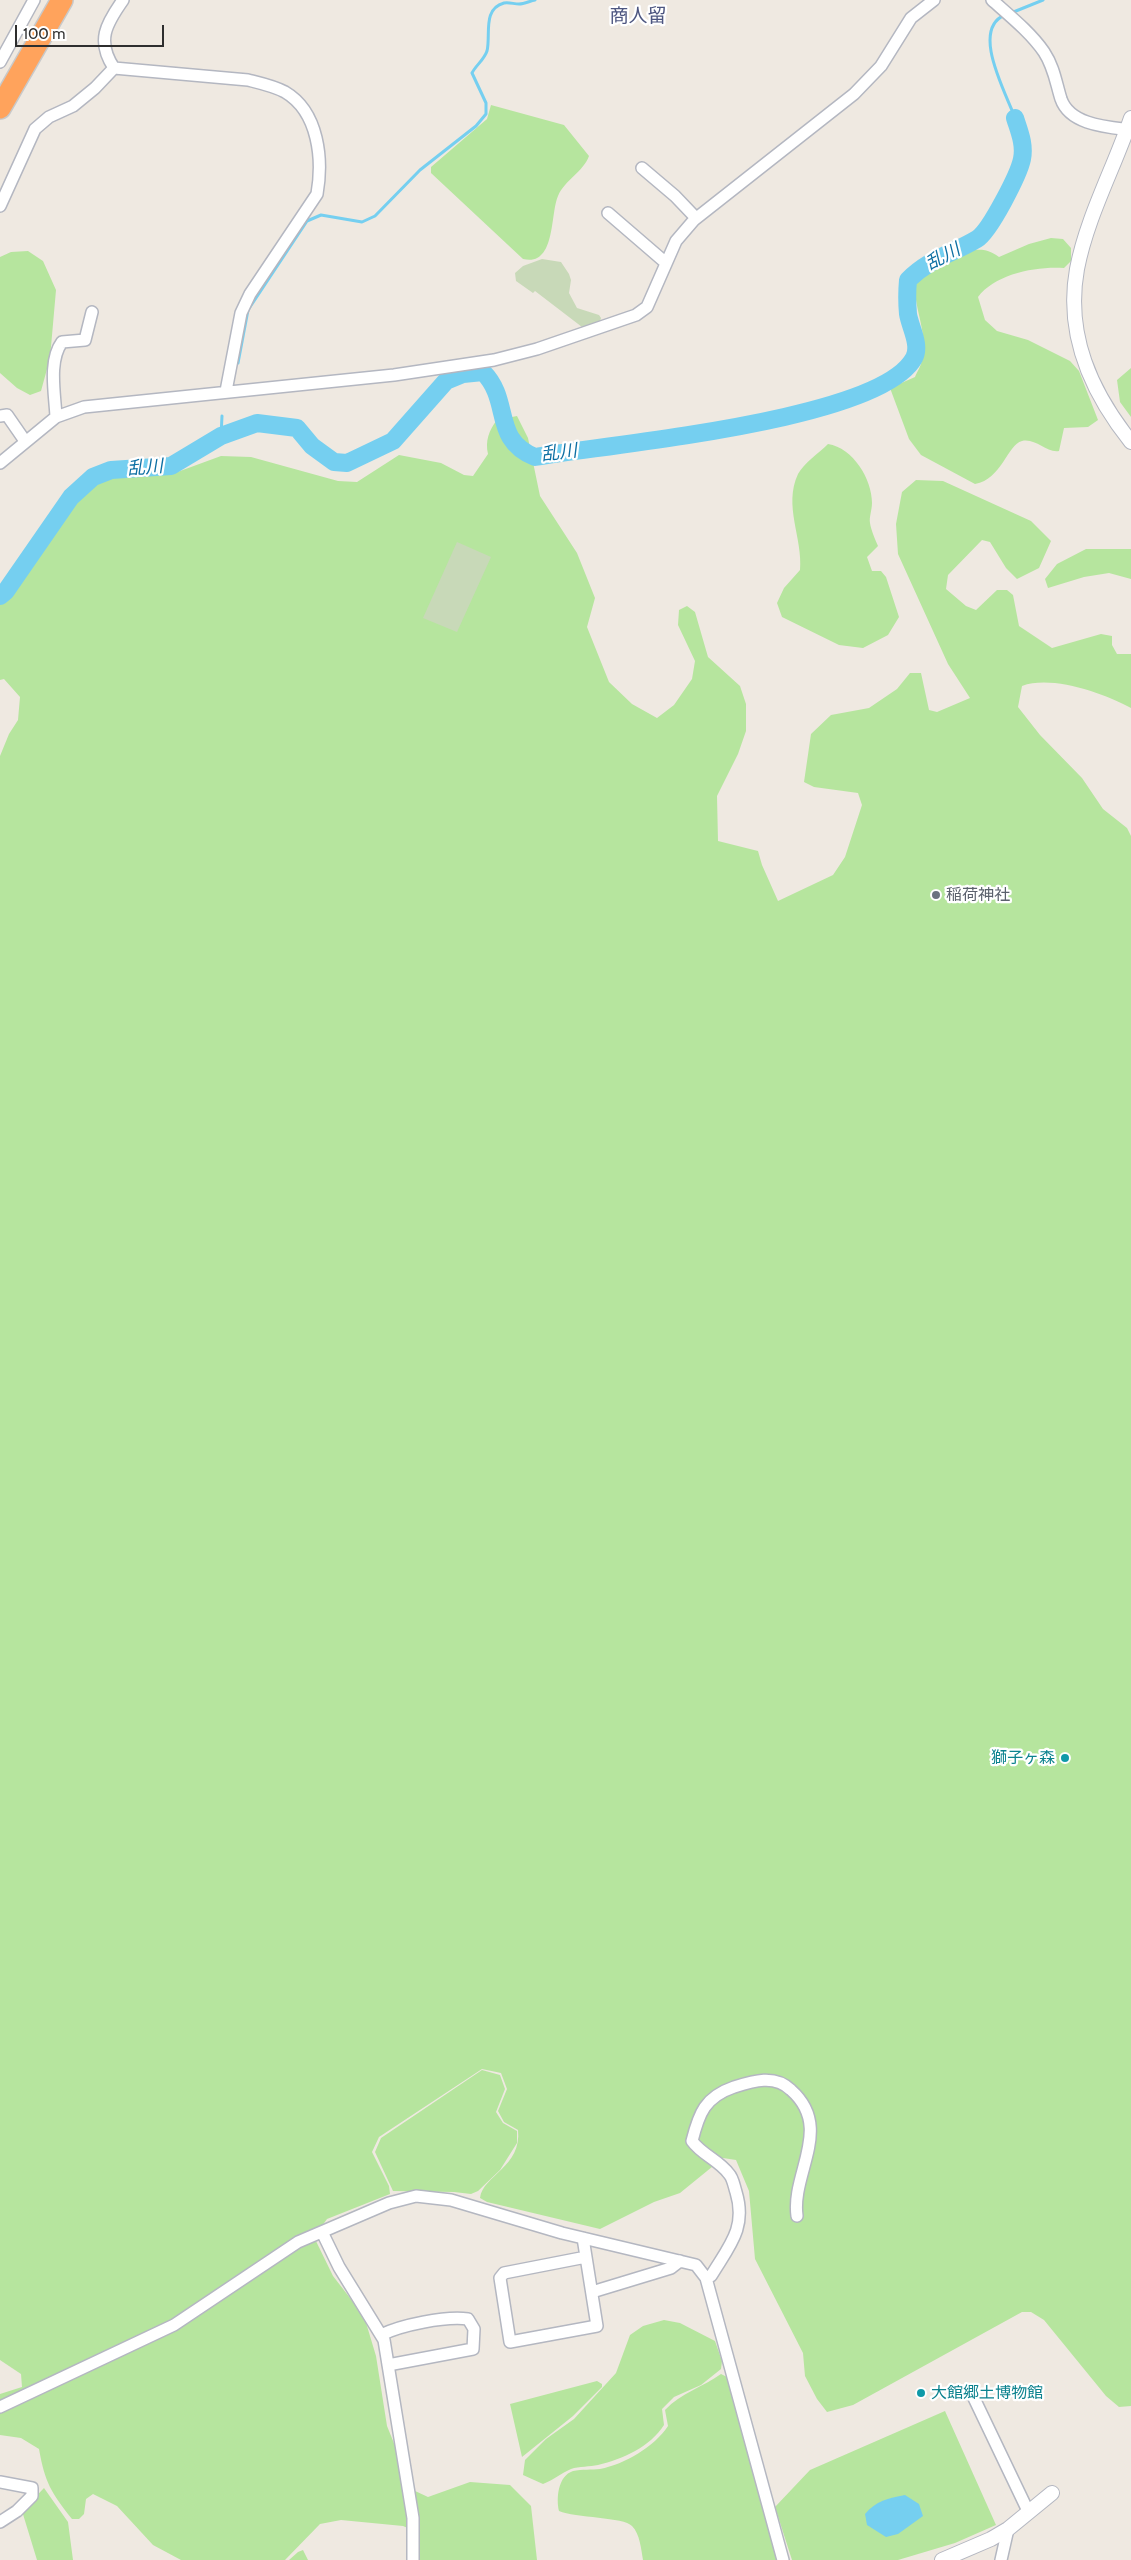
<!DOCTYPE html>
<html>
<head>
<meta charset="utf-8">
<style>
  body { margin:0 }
  #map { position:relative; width:1131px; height:2560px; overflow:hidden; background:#efe9e1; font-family:Cabin,sans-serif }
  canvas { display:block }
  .scale { position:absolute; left:15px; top:25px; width:149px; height:22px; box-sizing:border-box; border:2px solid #2e2e2e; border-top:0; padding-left:6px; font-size:15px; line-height:18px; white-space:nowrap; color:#2e2e2e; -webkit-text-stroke:4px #fff; paint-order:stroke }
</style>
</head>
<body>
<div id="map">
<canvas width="1131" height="2560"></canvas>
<div class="scale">100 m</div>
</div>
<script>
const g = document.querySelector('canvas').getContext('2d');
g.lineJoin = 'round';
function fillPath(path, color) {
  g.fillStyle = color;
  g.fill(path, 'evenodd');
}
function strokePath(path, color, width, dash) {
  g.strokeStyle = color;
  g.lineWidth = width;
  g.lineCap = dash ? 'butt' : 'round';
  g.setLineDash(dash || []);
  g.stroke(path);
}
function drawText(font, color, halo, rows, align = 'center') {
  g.font = font + ' Cabin,"Noto Sans JP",sans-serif';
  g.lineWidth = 4.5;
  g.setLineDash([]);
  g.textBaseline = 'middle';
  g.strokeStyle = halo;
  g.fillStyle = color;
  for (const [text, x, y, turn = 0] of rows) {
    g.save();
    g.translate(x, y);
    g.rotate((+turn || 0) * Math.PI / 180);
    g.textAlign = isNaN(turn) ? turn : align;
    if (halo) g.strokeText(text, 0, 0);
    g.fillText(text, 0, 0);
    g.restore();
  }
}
const green = new Path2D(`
  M491,105L564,125L589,156C583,172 565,180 558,196C550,214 556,267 523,259L431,173V167L487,119Z
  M1051,238L1063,239L1071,248V261L1064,268C1036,266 995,274 978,297L985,320L997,331L1028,340L1070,361L1079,371L1098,420L1088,427L1064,428L1059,451C1046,453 1036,438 1022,441C1007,445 1002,479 975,484L921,455L909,439L890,388L915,377C917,372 921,366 922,360C933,315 883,272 956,254C975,250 983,246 999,257L1029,244Z
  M28,251L43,261L56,290L50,358L41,391L30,395L17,388L0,373V257L11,252Z
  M1131,368V417L1120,402L1117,380Z
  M517,416L528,438L540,496L577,553L595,598L587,627L609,682L632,704L657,718L674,705L692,679L695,661L678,625L679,610L687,606L695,612L708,657L740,686L746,704V731L738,754L717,796L718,841L758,851L762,865L778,901L833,875L845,857L862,805L858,793L814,787L804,782L811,734L831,715L869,708L897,689L910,673H921L929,710L937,712L970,698L948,664L898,554L896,524L902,492L916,480L943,481L1031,521L1051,541L1039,568L1017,579L1006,568L990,542L982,540L948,575L946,589L966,606L976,610L997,590H1007L1013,595L1019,626L1052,648L1101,634L1112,636V645L1117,654H1131V708C1103,693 1052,675 1022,686L1018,707L1040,735L1082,778L1103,809L1127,828L1131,836V2406L1119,2407L1106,2396L1044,2320L1031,2312H1022L853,2405L827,2412L817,2399L805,2376L803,2353L755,2259L749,2191L736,2160L723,2158L680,2193L654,2202L600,2229L487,2202L480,2198C483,2175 522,2167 518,2130L504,2122L498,2111L507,2089L501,2073L482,2069L379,2137L372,2152L389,2186L390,2194L327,2219L314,2237L333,2276L364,2316L376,2356L387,2426L413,2490L428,2497L470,2482L510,2485L531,2506L537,2560H419L417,2532L403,2526L341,2520L320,2524L285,2560H181L153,2545L117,2506L93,2494L86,2499L84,2514L79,2519H72C51,2492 45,2483 39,2449L21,2438L0,2435V2394L22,2387L21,2374L0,2360V756L9,734L18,720L20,697L4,679L0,680V602L11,594L77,499L101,480L129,472L172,474L221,456L251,457L338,481L357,482L399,455L441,463L464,475L473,476L488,454C485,441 489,430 497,420Z
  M828,444C853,448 872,479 872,503C872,510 869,517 870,523C871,530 875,539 878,546L867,557L872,571H881L886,577L899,617L888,635L863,648L839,645L782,617L777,603L784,588L800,570C803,538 783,506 798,474C804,463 819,453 828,444Z
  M1086,549H1131V579L1109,573L1084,577L1048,588L1045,579L1057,564Z
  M482,2070L500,2075L505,2089L496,2112L503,2123L517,2131V2143L500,2170L478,2191L471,2194L454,2192L393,2191L375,2152L381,2138Z
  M664,2320L680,2323L715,2341L722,2361L721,2369L701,2385L674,2397L662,2409L664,2425C650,2447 623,2459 598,2465C590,2467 579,2466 571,2469C561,2473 554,2480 543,2484L523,2475L525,2460L546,2439L574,2419L616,2373L630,2335L643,2326Z
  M721,2374L727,2377L777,2560H643C641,2549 640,2534 632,2526C624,2517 575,2518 559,2511C556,2498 558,2476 573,2471C582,2469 592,2470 600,2469C625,2464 654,2447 668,2426L665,2410C681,2393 703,2387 721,2374Z
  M597,2381L602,2384V2387L573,2416L522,2457L510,2404Z
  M945,2411L996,2525L955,2543L898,2560H792L775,2507L810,2470Z
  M44,2488L68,2522L73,2560H37L22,2511Z
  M303,2550L308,2560H289L298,2552Z`);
const cemetery = new Path2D(`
  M542,259L561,262L569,274L571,280L569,293L577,308L599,315L601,318L600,322L582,327L535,291L533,293L516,281L515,273L523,266Z
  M457,542L491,557L457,632L423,618Z`);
const water = new Path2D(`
  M905,2495L919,2504L923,2516L898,2534L886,2537L867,2525L865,2514C876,2501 888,2498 905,2495Z`);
const stream = new Path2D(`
  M1011,13L1043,0
  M1005,15C970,29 1006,93 1015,118
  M238,363L248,310L307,221L321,215L362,222L375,216L420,170L476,126L486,114V103L472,73C476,65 484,60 487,51C491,35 482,9 504,3C509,2 514,4 519,4C524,4 530,1 535,0
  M221,436L222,416`);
const river = new Path2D(`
  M0,596L6,591L71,497L93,477L111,470L171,466L221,436L257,423L297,428L312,446L334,462L347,463L393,441L446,381L463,374L483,372C512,401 491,439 535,457C608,444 880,421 914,358C921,345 910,327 908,314C907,303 907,291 908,280C930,258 952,254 977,239C990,231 1019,174 1022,159C1025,144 1019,131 1015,118`);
const minor = new Path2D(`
  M123,0C106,24 96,41 114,68L248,80C260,83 274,86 285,92C319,112 323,160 317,194L250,294L241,313L226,391
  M992,0C1010,16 1031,33 1044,52C1054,67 1056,83 1061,99C1070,125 1107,127 1131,130
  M0,62L34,0
  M642,168L675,196L696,218
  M0,206L35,129L49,117L73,106L95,88L114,68
  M608,213L666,263
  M0,416L7,415L25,441
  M56,417C55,394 48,361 62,342L85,340L92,312
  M0,463L56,417L84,407L394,375L494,360L537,349L636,315L647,307L676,241L694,220L854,94L881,66L911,18L934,0
  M322,2232L339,2267L384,2340L413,2518V2560
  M583,2238L597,2326L510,2342L500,2278L504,2273L586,2257
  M706,2278L711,2276C729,2246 747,2228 736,2192C734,2186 733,2178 729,2174C719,2160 702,2155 692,2141C699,2113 705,2097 734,2087C753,2081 775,2074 791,2090C834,2128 791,2173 797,2216
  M592,2292L671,2268L680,2261
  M381,2335C401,2325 445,2316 468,2319L474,2329L473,2349L388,2365
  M973,2396L1028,2511
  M0,2407L174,2325L298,2242L389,2203L416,2196L451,2200L562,2233L696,2265L706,2278L783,2560
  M0,2482L32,2488V2496L17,2511L0,2522
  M1001,2560L1008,2529`);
const tertiary = new Path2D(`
  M1131,118C1114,168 1087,217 1077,269C1065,335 1091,392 1131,442
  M942,2560L991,2539L1008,2529L1052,2493`);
const motorway = new Path2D(`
  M0,108L62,0`);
const markers = [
  [936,895,5,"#6b7280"],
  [1065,1758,5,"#0f9aa8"],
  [921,2393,5,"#0f9aa8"]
];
const worshipNames = [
  ["稲荷神社",946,895]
];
const cultureNames = [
  ["獅子ヶ森",1055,1758],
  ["大館郷土博物館",931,2393,"left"]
];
const waterNames = [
  ["乱川",943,257,-28],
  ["乱川",559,453,-7],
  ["乱川",145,468,-5]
];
const quarterNames = [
  ["商人留",638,16]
];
fillPath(green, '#b6e59e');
fillPath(cemetery, '#c8d9b8');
fillPath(water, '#75cff0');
strokePath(stream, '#75cff0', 3);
strokePath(river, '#75cff0', 18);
strokePath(minor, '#b4b7c1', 14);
strokePath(tertiary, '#b4b7c1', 16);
strokePath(motorway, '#c9c9c9', 24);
strokePath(minor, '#fff', 11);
strokePath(tertiary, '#fff', 14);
strokePath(motorway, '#ffa35c', 21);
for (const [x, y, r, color] of markers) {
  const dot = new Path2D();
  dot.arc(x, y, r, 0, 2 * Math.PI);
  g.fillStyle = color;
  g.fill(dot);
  strokePath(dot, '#fff', 2);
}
drawText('16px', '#5b616d', '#fff', worshipNames, 'left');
drawText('16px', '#0d838f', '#fff', cultureNames, 'right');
drawText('italic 18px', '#0d6fa3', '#fff', waterNames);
drawText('19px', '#4d5680', '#fff', quarterNames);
</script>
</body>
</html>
